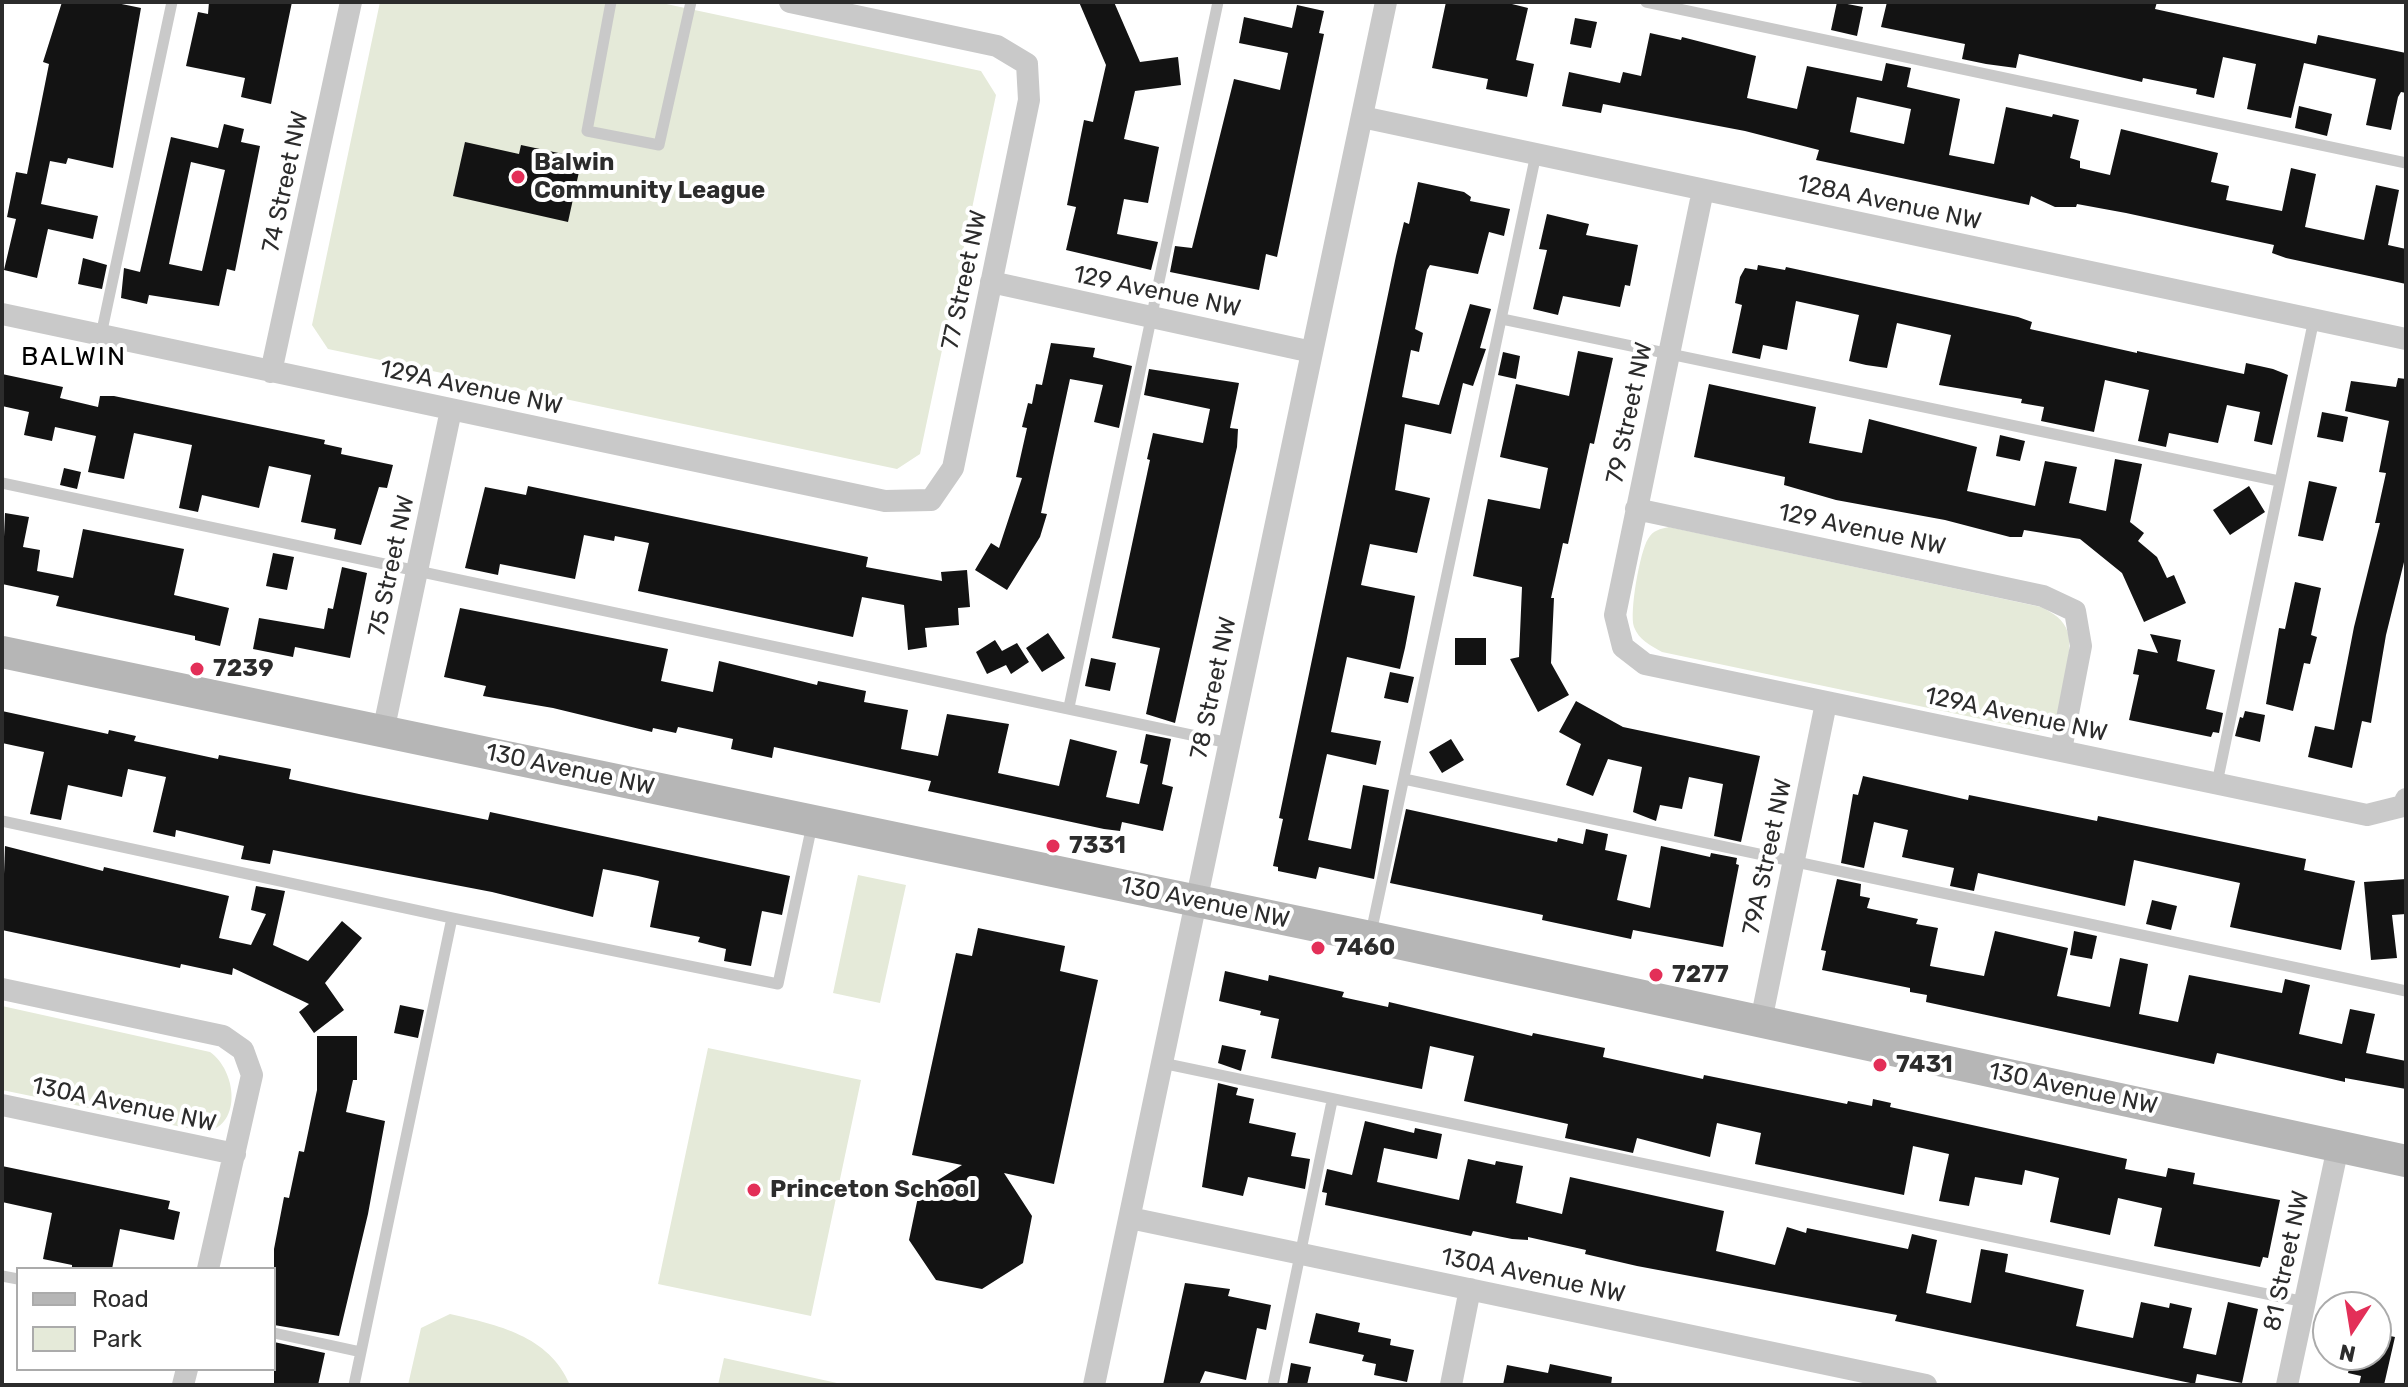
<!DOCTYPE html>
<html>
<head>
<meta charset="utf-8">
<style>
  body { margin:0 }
  #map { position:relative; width:2408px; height:1387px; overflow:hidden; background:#fff; font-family:Rubik,sans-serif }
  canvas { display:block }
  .frame { position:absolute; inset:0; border:4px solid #2c2c2c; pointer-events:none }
  .legend { position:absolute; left:16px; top:1267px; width:260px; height:104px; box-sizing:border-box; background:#fff; border:2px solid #ababab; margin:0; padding:10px 14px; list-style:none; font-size:24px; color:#2c2c2c }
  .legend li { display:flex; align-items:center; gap:16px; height:40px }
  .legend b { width:40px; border:2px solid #ababab }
  .north { position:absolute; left:2312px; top:1291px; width:80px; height:80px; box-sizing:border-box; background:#fff; border:2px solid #ababab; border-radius:50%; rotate:192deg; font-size:22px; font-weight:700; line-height:32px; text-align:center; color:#2c2c2c }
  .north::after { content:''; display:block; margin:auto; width:28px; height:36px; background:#e32f58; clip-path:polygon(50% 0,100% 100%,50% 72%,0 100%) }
</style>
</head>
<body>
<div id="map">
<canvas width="2408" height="1387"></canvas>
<div class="frame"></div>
<ul class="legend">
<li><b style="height:10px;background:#b6b6b6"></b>Road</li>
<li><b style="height:22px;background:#e5ead9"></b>Park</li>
</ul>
<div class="north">N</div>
</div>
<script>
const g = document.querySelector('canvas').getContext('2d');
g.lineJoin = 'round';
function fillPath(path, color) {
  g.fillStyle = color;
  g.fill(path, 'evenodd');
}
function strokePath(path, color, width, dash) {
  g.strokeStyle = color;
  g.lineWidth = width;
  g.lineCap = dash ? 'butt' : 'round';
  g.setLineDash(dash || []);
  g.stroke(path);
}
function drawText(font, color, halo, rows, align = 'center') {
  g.font = font + ' Rubik,sans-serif';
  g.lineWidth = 8;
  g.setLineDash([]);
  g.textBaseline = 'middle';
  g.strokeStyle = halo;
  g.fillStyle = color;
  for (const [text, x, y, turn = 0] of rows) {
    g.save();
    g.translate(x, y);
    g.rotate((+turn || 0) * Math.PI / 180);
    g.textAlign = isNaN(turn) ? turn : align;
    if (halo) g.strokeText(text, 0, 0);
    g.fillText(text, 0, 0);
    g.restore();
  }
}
const green = new Path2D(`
  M380,2H657L981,71L996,95L920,454L897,469L328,349L312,325Z
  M1669,527L2041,607C2053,613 2064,619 2068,633C2073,648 2062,708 2054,721C2049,728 2045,729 2038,731L1662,652C1650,645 1639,640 1634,627C1629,613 1640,551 1648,539C1653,530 1660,529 1669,527Z
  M858,875L906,885L880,1003L833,993Z
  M2,1006L210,1052C236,1070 243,1124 206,1132L2,1090Z
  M708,1048L861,1080L811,1316L658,1284Z
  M450,1314C497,1325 549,1335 570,1385H408L421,1328Z
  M724,1358L846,1385H718Z`);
const building = new Path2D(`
  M62,2H112L141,8L113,168L68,158L66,164L50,161L41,204L98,216L93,239L48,229L37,278L4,270L16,219L7,217L16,172L27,174L49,64L43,62Z
  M209,2H292L271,104L241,97L245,78L186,66L198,12L208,14Z
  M1079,2H1114L1140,62L1178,57L1181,85L1135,91L1124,139L1159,147L1148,203L1124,199L1117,234L1158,242L1151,270L1066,250L1076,207L1067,205L1084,120L1093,122L1106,65Z
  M1446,2H1504L1528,8L1516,60L1534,64L1527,97L1486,89L1488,79L1432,68Z
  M1837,2L1863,7L1857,36L1831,30Z
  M1887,2H2157L2155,9L2316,44L2318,35L2406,53V93L2401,92L2398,97L2391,130L2366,125L2376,79L2304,63L2291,118L2247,109L2256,64L2223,57L2214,98L2196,94L2197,89L2143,78L2142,82L2019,54L2016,68L1986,64L1962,59L1965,44L1881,27Z
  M1297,5L1324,11L1319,33L1324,34L1277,257L1266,254L1259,290L1170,272L1175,246L1192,248L1234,79L1280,90L1288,53L1239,43L1244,17L1292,28Z
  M1575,18L1597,22L1591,48L1570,44Z
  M1650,33L1681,40L1682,37L1756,56L1747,98L1797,109L1807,66L1882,81L1886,63L1911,68L1907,87L1960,99L1949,155L1994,164L2006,107L2052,117L2053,114L2079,120L2070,158L2080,161V168L2110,175L2121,129L2218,153L2211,182L2229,186L2226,200L2282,211L2291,168L2316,174L2305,227L2364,240L2376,185L2399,190L2388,245L2406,249V284L2286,258L2272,253L2274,245L2126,213L2077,204L2076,207H2055L2031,196L2029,205L1816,160L1819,150L1745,131L1603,104L1601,113L1562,106L1569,72L1620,83L1623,72L1641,76ZM1857,97L1911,109L1904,144L1850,132Z
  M2299,106L2332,114L2327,136L2295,128Z
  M224,124L244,129L241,142L260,146L235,271L227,269L219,306L149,295L147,304L121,298L124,268L140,272L171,137L218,148ZM191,162L225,170L202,271L169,264Z
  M465,142L519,154L521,145L582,158L568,222L453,196Z
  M1418,182L1464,192L1471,197L1470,201L1510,209L1504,236L1489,232L1478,274L1430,265L1427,270L1415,329L1423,333L1419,352L1411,350L1402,397L1439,405L1470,304L1491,309L1480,348L1486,349L1473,386L1463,383L1451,434L1405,424L1395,490L1430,498L1417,553L1370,544L1361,585L1415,596L1405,648L1400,669L1347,657L1331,732L1381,741L1376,765L1327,754L1308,840L1351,849L1363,785L1389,790L1374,879L1319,867L1316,879L1278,871V867L1273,866L1283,819L1279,818L1396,256L1404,222L1409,224Z
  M1547,214L1589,224L1586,235L1638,245L1630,286L1625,285L1620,307L1563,296L1558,315L1533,309L1547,250L1539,249Z
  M83,258L107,265L102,289L78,284Z
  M1758,265L1785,270L1786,267L2018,317L2032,322L2030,329L2137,353V351L2244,374L2246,363L2273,369L2288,375L2272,445L2254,441L2260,412L2227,405L2218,443L2169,433L2166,447L2138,441L2149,390L2105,380L2094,432L2041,421L2044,407L2021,403L2022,399L1939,385L1951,335L1897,323L1887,368L1866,365L1849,361L1859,315L1796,301L1787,350L1763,345L1760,359L1732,353L1742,305L1735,303L1740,277L1745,268L1757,270Z
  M1051,343L1095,348L1093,357L1132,366L1119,428L1094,422L1103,385L1070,379L1041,513L1047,514L1040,537L1007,590L975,570L991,543L999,548L1022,478L1016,477L1027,428L1022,427L1028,403L1032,404L1036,384L1042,385Z
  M1578,351L1613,358L1594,444L1590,443L1568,544L1563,543L1551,598H1554L1551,663L1569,695L1538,712L1510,659L1519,657L1522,587L1473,576L1488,499L1540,509L1548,468L1500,457L1516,384L1569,396Z
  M1503,352L1520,356L1516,379L1498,375Z
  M1149,369L1239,383L1230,428L1238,429L1237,447L1175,723L1146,714L1160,648L1112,638L1150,460L1147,459L1153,433L1203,443L1210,409L1144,395Z
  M2,374L63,387L60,398L98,407L100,396H114L325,440L324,444L342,448L341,454L393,465L387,488L379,487L361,545L334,539L336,529L301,522L311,475L269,466L259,508L202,495L198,512L179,508L192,445L134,433L124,479L88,472L96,436L55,427L52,441L24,435L29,412L2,406Z
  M2398,378L2406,379V554L2386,635L2371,723L2362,721L2352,768L2308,757L2315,726L2334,730L2354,627L2380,523H2375L2386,473L2379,472L2389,421L2345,411L2351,381L2396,387Z
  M1709,384L1816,407L1809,443L1862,453L1869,419L1977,447L1967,491L2035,506L2045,461L2077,467L2069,503L2106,511L2115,459L2142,464L2130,522L2144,533L2138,541L2157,557L2167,578L2174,575L2186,603L2144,622L2122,573L2080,539L2024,530L2022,537H2010L1945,520L1836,500L1784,485L1785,477L1694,457Z
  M2322,412L2348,417L2343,442L2317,437Z
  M2000,435L2025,441L2020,461L1996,456Z
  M64,468L81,472L77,489L60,485Z
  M2309,481L2337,487L2323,541L2298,536Z
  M528,486L868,557L866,567L942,581L941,572L967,570L970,607L958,608L959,625L925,628L927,647L908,650L904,605L862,597L853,637L638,591L649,543L615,536L614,541L584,535L575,579L500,564L498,575L465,568L485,487L526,495Z
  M2249,486L2265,512L2230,535L2213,510Z
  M5,513L29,517L23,547L40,550L37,571L73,578L83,529L184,549L174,595L229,608L220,646L195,640V636L56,606L59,596L2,584Z
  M273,553L294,557L287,590L266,586Z
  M342,567L367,573L350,658L295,647L293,657L253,649L259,618L324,629L328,608L333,609Z
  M2295,582L2321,588L2311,635L2317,637L2310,664L2304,663L2293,711L2266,704L2279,628L2285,629Z
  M460,608L668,649L661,681L713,692L719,661L817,685L818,681L866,691L864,702L908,710L901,749L938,756L947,714L1009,724L998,773L1059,786L1070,739L1117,751L1106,797L1139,804L1148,765L1140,763L1146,734L1171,739L1162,784L1173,787L1163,831L1122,822L1120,831L1104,829L928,791L931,781L774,747L772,758L731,749L733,739L678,727L676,733L653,728L652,732L553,708L483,696L486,686L444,677Z
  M1048,633L1065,658L1042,672L1026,648Z
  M2150,634L2181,640L2177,661L2215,670L2206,709L2223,713L2219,733L2213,732L2211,737L2129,720L2139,675L2133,674L2138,649L2158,653Z
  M1455,638H1486V665H1455Z
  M995,640L1002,651L1017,643L1029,662L1011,674L1006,665L987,674L976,652Z
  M1091,658L1116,663L1110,691L1085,686Z
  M1390,672L1414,677L1408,703L1384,698Z
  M1576,701L1623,727L1760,756L1741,842L1714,836L1723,784L1689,777L1682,809L1660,805L1656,821L1633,812L1642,767L1608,759L1593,796L1566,785L1581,744L1559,732Z
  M2,711L108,734L109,730L136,736L134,741L218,759L219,755L291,769L289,779L359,794L488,820L490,812L790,876L782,915L762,911L751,966L724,961L726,949L698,942L700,937L650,927L659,881L638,876L603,869L593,917L492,892L273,850L270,864L241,859L244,846L176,830L175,837L153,832L166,777L128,769L122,797L68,785L61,820L30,814L44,752L2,743Z
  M2245,711L2265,715L2260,742L2235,736L2240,717L2243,718Z
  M1451,739L1464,760L1442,773L1429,752Z
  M1863,776L1968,800L1969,795L2097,821L2098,816L2306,859L2304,870L2355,881L2341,950L2230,927L2240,883L2134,860L2125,906L1978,873L1974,891L1950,886L1954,868L1902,857L1908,830L1874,822L1864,868L1841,863L1853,794L1858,795Z
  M1406,809L1557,842L1558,838L1583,844L1586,829L1608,834L1605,850L1627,855L1617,900L1650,908L1661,846L1710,857L1711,853L1737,858L1736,864L1739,865L1723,947L1633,930L1631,939L1542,920L1543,915L1390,883Z
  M5,846L103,871L104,867L229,896L219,938L251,945L266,914L251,910L256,886L285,891L273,945L308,961L342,921L362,938L325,983L344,1010L314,1033L299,1012L309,1004L233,968L232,975L181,964L180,968L2,930Z
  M1837,879L1861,884L1860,896L1870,898L1867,908L1918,919L1916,924L1938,928L1930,966L1984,976L1995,931L2068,948L2057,996L2110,1007L2120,958L2148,964L2139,1014L2178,1022L2189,975L2282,993L2285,979L2310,985L2299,1034L2342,1044L2350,1009L2375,1014L2366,1053L2406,1061V1089L2345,1078V1082L2217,1053L2214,1064L1926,1002L1927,995L1910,992V988L1822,970L1826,951L1821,950Z
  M2406,879V914L2392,915L2397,958L2371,960L2364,882Z
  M2152,900L2177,906L2171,930L2146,924Z
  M978,928L1065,946L1060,971L1098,980L1054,1184L1004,1173L1032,1216L1023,1263L982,1289L936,1280L909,1240L919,1192L962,1165L912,1155L956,953L972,956Z
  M2074,931L2097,936L2092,959L2070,955Z
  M1225,971L1268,981L1269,975L1344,992L1342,997L1388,1007L1389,1002L1532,1036L1533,1033L1605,1048L1603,1057L1703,1079L1704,1075L1847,1104L1848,1101L1872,1106L1873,1099L1891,1103L1890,1107L2127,1159L2125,1169L2166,1177L2168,1168L2195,1173L2193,1184L2280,1200L2268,1258L2263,1257L2260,1267L2154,1246L2162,1208L2118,1198L2110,1235L2050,1222L2059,1178L2025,1170L2022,1185L1975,1177L1969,1206L1939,1201L1949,1154L1913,1146L1904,1195L1755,1164L1761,1133L1717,1123L1710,1157L1637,1138L1633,1153L1565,1138L1568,1124L1464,1101L1474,1056L1430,1046L1422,1089L1271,1058L1279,1019L1260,1015L1261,1011L1219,1001Z
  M400,1005L424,1010L418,1038L394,1033Z
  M317,1036H357V1080H353L346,1112L385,1121L368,1214L339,1336L274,1325V1249L284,1197L289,1198L299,1151L304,1152L317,1090Z
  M1222,1045L1246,1050L1241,1071L1218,1063Z
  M1218,1083L1238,1088L1236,1095L1254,1099L1249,1123L1296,1133L1291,1156L1310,1159L1305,1189L1248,1177L1243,1196L1202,1187Z
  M1365,1121L1414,1133L1415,1128L1442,1134L1437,1159L1384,1148L1377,1182L1459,1200L1468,1159L1495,1165L1496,1161L1523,1166L1516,1203L1562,1214L1570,1177L1724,1211L1716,1251L1775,1265L1787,1227L1806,1233L1807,1228L1908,1249L1912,1234L1937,1240L1926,1293L1971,1303L1981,1249L2008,1254L2005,1272L2084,1290L2076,1326L2133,1338L2141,1302L2169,1308L2170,1303L2192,1308L2183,1348L2216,1355L2228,1302L2258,1309L2242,1383L2197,1374L2195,1384L1895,1321L1897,1315L1637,1266L1585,1254L1586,1250L1528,1237V1240L1512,1239L1473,1231L1471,1236L1325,1205L1327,1193L1322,1192L1327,1169L1352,1175Z
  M2,1166L170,1201L168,1209L180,1212L174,1240L120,1229L112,1269H72V1265L43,1259L52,1213L2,1202Z
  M1185,1283L1230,1289L1228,1296L1271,1305L1266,1330L1257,1328L1246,1380L1205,1371L1199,1385H1163Z
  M1316,1313L1360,1323L1358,1332L1391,1339L1390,1345L1414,1350L1407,1382L1374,1375L1376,1364L1362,1361L1364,1355L1309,1343Z
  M2376,1333L2395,1337L2384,1385H2359L2361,1376L2348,1373L2352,1355H2376Z
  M274,1342L325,1353L318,1385H274Z
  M1291,1363L1311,1367L1307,1385H1287Z
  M1550,1364L1612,1377L1611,1385H1503L1507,1365L1548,1373Z`);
const lane = new Path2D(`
  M611,2L587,131L659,145L691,2
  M1646,2L2406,163
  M1502,319L2279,481
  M101,335L172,2
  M2,483L1229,743
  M1069,707L1218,2
  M1404,779L2406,991
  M2217,783L2314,319
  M2,821L452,918L778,984L812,825
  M1371,933L1536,154
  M1162,1063L2305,1302
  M2,1276L18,1279
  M274,1333L361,1352
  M354,1385L452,918
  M1273,1385L1332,1101`);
const street = new Path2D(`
  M1362,117L2406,339
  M1703,190L1615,615L1623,647L1645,664L2367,815L2403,806L2406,799
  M991,282L1312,352
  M2,314L885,501L931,500L953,468L1029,100L1027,64L997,46L790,2
  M271,372L351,2
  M1636,509L2043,596L2075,611L2081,646L2061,750
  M383,732L451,410
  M2,989L223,1036L243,1050L252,1075L208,1269
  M1761,1021L1826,703
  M2,1105L235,1154
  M1130,1218L1926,1385
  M183,1385L187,1369
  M1094,1385L1386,2
  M1451,1385L1470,1289
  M2287,1385L2338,1147`);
const secondary = new Path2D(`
  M2,652L1370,937L2406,1161`);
const markers = [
  [518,177,8,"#e32f58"],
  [197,669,8,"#e32f58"],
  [1053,846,8,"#e32f58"],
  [1318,948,8,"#e32f58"],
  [1656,975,8,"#e32f58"],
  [1880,1065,8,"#e32f58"],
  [754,1190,8,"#e32f58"]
];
const poiNames = [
  ["Balwin",534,163],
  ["Community League",534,191],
  ["7239",213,669],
  ["7331",1069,846],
  ["7460",1334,948],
  ["7277",1672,975],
  ["7431",1896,1065],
  ["Princeton School",770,1190]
];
const streetNames = [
  ["74 Street NW",286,182,-78],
  ["128A Avenue NW",1889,203,12],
  ["77 Street NW",965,280,-78],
  ["129 Avenue NW",1157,292,12],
  ["129A Avenue NW",471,388,12],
  ["79 Street NW",1630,413,-78],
  ["129 Avenue NW",1862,530,12],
  ["75 Street NW",392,566,-78],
  ["78 Street NW",1214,688,-78],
  ["129A Avenue NW",2016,715,12],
  ["130 Avenue NW",570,770,12],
  ["79A Street NW",1768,857,-78],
  ["130 Avenue NW",1205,903,12],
  ["130 Avenue NW",2073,1089,12],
  ["130A Avenue NW",124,1105,12],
  ["81 Street NW",2287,1261,-78],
  ["130A Avenue NW",1533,1276,12]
];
const neighbourhoodNames = [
  ["BALWIN",74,357]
];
fillPath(green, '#e5ead9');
fillPath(building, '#131313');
strokePath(lane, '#c9c9c9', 11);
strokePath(street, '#c9c9c9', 22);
strokePath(secondary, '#b6b6b6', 32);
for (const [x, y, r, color] of markers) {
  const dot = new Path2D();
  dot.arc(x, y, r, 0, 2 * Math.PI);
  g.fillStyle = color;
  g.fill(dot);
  strokePath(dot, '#fff', 3);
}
drawText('bold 24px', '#2c2c2c', '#fff', poiNames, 'left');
drawText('24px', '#2c2c2c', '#fff', streetNames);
g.letterSpacing = '2px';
drawText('26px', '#000', '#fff', neighbourhoodNames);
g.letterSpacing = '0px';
</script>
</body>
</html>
